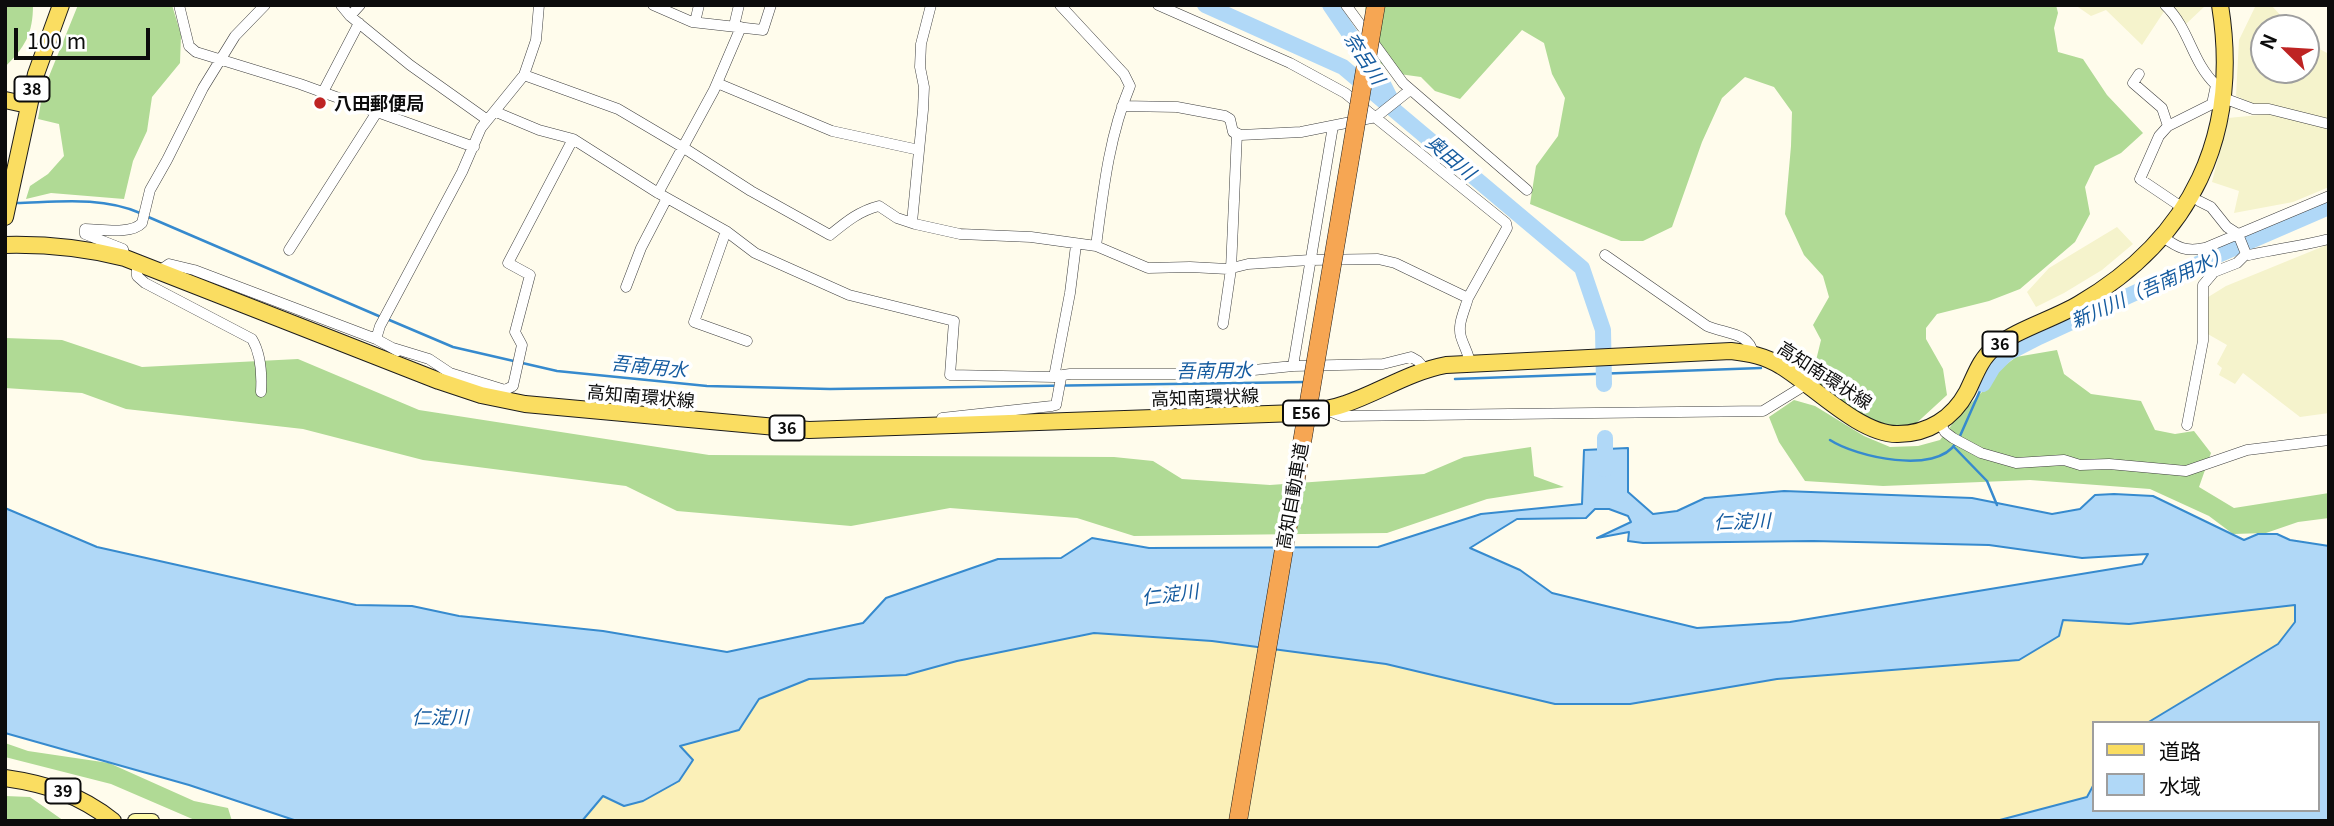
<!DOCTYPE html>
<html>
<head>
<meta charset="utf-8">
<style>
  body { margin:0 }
  #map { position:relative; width:2334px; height:826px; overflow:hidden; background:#fffcec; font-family:Georgia,"Noto Sans JP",serif }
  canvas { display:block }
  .frame { position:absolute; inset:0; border:7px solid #0c0c0c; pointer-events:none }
  .legend { position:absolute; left:2092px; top:721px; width:228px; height:91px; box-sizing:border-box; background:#fff; border:2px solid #9e9e9e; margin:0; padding:9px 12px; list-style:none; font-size:21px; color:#0c0c0c }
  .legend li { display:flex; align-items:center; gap:14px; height:35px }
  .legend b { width:35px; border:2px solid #9e9e9e }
  .north { position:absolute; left:2250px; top:14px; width:70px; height:70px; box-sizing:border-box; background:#fff; border:2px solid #9e9e9e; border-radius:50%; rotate:294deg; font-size:19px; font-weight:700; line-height:28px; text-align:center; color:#0c0c0c }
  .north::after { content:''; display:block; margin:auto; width:24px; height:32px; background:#be2423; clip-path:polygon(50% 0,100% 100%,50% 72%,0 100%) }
  .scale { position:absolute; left:14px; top:28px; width:136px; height:32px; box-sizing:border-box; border:4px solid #0c0c0c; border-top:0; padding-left:9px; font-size:21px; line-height:24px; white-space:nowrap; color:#0c0c0c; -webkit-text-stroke:5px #fff; paint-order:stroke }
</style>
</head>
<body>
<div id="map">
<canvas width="2334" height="826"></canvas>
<div class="frame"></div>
<ul class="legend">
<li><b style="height:9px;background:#fadd61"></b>道路</li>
<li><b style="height:19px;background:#b0d8f7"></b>水域</li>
</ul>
<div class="north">N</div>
<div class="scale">100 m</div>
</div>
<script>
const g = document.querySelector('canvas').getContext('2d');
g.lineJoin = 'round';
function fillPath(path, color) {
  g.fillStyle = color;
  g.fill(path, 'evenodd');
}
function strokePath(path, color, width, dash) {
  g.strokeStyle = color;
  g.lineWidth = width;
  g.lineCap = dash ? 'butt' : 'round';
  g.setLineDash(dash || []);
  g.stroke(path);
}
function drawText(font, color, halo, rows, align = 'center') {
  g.font = font + ' Georgia,"Noto Sans JP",serif';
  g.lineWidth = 7;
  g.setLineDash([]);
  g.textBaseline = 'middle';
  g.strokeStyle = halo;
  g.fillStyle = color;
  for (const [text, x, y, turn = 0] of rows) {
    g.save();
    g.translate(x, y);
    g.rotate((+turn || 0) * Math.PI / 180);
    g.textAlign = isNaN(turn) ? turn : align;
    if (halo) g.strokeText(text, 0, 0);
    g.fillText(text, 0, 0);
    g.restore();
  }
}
const farmland = new Path2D(`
  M2075,5H2160L2165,10L2142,45L2106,10L2091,16Z
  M2168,5H2205V6L2186,24Z
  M2256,5L2272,6L2292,28H2264V70H2306V42L2329,54V121L2256,105L2236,96L2239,40Z
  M2269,114L2329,128V187L2293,202L2234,213L2239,191L2212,182L2228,118Z
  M2117,227L2133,244L2102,270L2064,293L2036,307L2027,292L2049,268Z
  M2329,244V413L2300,417L2243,373L2235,384L2219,375L2222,368L2217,364L2227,345L2206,333L2205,299L2226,286Z`);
const forest = new Path2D(`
  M5,5H33C33,34 25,47 5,67Z
  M78,5H172L181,35L180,63L152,97L147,131L133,161L124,199L51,193L26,199L30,186L48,174L64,156L59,124L38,119L43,91Z
  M1365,5H2056L2058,13L2054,28L2058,52L2083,59L2107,95L2143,133L2121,153L2095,166L2085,187L2090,214L2075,242L2020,289L1989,301L1937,314L1926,328V339L1943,369L1947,395L1910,429C1866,425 1846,407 1811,381L1821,340L1813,325L1829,297L1823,276L1804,255L1785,214L1791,146L1792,112L1774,87L1745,77L1722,98L1702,142L1672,227L1643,241H1621L1530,204L1536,166L1558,136L1565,98L1552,74L1544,43L1522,30L1460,99L1435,91L1421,77L1392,73L1370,54Z
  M5,338L62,340L142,367L298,359L419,410L709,455L1114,457L1153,461L1182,479L1270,485L1424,474L1464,457L1531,447L1534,476L1564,487L1487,499L1387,533L1134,536L1077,518L950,508L851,526L677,511L626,486L423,460L303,429L126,409L82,393L5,388Z
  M2057,350L2064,374L2091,394L2141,401L2155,430L2175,434L2194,431L2211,453L2199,487L2234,508L2329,493V518L2298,522L2266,533L2233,534L2209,516L2150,489L2030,480L1883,486L1805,481L1779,442L1769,417L1794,400L1815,406L1864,436L1890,447L1918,446L1940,440L1960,414L1983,391L1995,373L2016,357Z
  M5,743L28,751L109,763L194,801L228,808L232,821H197L111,784L5,757Z
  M5,796L30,797L64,821H5Z`);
const sand = new Path2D(`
  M2295,604V622L2278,644L2147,723H2094V784L2087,797L1996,821L581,820L603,796L679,746L739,730L759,699L809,679L906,675L957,661L1094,633L1212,641L1386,664L1555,704H1630L1777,679L2062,620L2129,624Z`);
const water = new Path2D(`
  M1628,448V492L1653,514L1677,511L1705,498L1784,491L1972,498L2052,514L2080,509L2095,495L2114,494L2153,496L2244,540L2258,534H2277L2290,540L2329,546V821H1996L2087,797L2094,784V810H2318V723H2147L2278,644L2295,622V605L2129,624L2063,620L2059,636L2019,660L1777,679L1630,704H1555L1386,664L1212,641L1094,633L957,661L906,675L809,679L759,699L739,730L680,746L693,760L679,781L643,801L624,806L603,796L582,821H297L189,785L5,733V508L97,547L356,605L412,606L459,616L603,631L727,652L863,623L886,598L998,559L1061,558L1092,538L1149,548L1378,547L1481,514L1582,504L1584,450ZM1595,509H1609L1628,516L1631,522L1597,538L1629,532L1628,541L1643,543L1813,541L1989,545L2082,558L2148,554L2142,564L1790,622L1697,628L1552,593L1520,570L1470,548L1517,519L1586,518Z`);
const stream = new Path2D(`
  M16,203C57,202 101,196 140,213
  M146,216L381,317
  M387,319L453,347L557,371L707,386L830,389L1306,382
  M1455,379L1761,368
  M1960,436L1983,384
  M1830,440C1856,457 1936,475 1956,443
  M1954,447L1987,481L1997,505`);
const river = new Path2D(`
  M1205,5L1343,67L1582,268L1603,330L1604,384
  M1330,5L1381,80L1393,104
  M1983,384L1993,367L2006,354L2039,337L2202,262L2329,207
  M1605,438V469`);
const street = new Path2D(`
  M179,5L189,46L196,52L300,84L474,147
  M341,5L350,16L410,65L486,119
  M653,5L692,22L763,30L771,5
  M1060,5L1124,74L1130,86C1109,136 1103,192 1096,246
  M1158,5L1290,63L1345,93L1506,223L1507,228L1468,298
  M1346,5L1403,83L1527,190
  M2165,5C2190,29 2191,61 2216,85L2212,104L2168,126L2159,136L2140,179L2183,208
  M350,16L360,5
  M695,22L699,5
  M734,26L739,5
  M2139,74L2133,83L2162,108L2168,126
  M524,75L618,109L684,148L751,191L830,235C846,222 859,211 879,206L897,218L915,224L960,234L1031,237L1096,246L1148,268L1190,267L1228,269L1248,264L1310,260L1378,259L1395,263L1468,298C1465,310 1457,324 1461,337C1464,347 1469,354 1470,364
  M717,83L832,131L919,150
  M323,92L359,23
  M2218,96L2253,109H2269L2329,124
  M1122,106L1177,107L1225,116L1230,119L1233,132L1241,135L1301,132L1376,117L1410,90
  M496,112L539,130L573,139L658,193L726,231L755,253L849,295L954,321L950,375L1054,377L1063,375
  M658,193L714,90L741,27
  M912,222L923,110L924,87L920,67L921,44L931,5
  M726,231L694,322L747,341
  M2163,237C2178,248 2186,252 2205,248L2329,196
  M289,250L377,112
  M2246,254L2249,255C2276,249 2302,246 2329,239
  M1605,255L1707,326C1725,334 1750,332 1753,354
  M125,258L123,249L85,234V229C100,229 131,235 142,223L150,190L167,160L203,88L235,36L265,5
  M137,262V276L145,283L252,339C261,354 262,375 261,392
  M159,271L169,264L194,270L376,339L398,351
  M626,287L641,248L667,198
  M1223,324L1231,269L1237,133
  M376,339L380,326L462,172L481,128L524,75L536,40L539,5
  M393,348L429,359L450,373L505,390L513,386L522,345L515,332L530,275L508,263L573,139
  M1293,366L1333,126
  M1054,377L1070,293L1076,245
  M1329,411L1341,416L1763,411L1807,384
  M942,418L1052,406L1056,405L1061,378L1063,375L1070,374H1215L1293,366L1383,364L1411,357L1418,361L1425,369
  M1940,423L1945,432L1953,438L1981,453L2016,463L2064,460L2080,465L2109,464L2186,471L2247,450L2329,440
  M2187,425L2203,341V285L2214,272L2237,263L2246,254L2238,234L2227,227L2211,207L2199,201`);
const secondary = new Path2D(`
  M135,821H152`);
const primary = new Path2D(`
  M5,100L28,105
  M5,217L36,74L61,5
  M5,245C47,244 85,248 125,258L439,381L481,395L525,404L809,430L1297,413C1313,411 1329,410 1345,404C1380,392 1409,372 1446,365L1731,351C1749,353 1765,356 1781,366C1813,385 1860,435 1898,434C1928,434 1953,418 1967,392C1975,376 1980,359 1994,348C2015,330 2054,319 2079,304C2192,238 2241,135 2220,5
  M5,778C47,784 80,795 113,821`);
const highwayBridge = new Path2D(`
  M1238,821L1376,5`);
const markers = [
  [320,103,7,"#be2423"]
];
const shields = [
  [32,89,35],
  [2000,344,35],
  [1306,413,46],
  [787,428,35],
  [63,791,35]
];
const shieldNames = [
  ["38",32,89],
  ["36",2000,344],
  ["E56",1306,413],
  ["36",787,428],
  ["39",63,791]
];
const poiNames = [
  ["八田郵便局",334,103]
];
const streetNames = [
  ["高知南環状線",1825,375,33],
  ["高知南環状線",641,396,5],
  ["高知南環状線",1205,397,-2],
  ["高知自動車道",1292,496,-80]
];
const waterNames = [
  ["奈呂川",1365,58,57],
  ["奥田川",1451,157,40],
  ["新川川（吾南用水）",2150,287,-24],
  ["吾南用水",649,366,6],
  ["吾南用水",1214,370,-1],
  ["仁淀川",1742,521,-2],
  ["仁淀川",1170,594,-7],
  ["仁淀川",440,717]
];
fillPath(farmland, '#f5f3cc');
fillPath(forest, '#b0da95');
fillPath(sand, '#fbf0b8');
fillPath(water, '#b0d8f7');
strokePath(water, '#368ace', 2);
strokePath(stream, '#368ace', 2.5);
strokePath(river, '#b0d8f7', 16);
strokePath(street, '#3f3f3f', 11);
strokePath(secondary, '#2e2e2e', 16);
strokePath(primary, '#1d1d1d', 18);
strokePath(street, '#fff', 10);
strokePath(secondary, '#fffaa7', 14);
strokePath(primary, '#fadd61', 16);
strokePath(highwayBridge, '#1d1d1d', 19, []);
strokePath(highwayBridge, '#f6a653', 18);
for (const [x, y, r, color] of markers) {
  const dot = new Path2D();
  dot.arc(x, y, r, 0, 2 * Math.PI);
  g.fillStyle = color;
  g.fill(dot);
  strokePath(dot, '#fff', 2.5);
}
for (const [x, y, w] of shields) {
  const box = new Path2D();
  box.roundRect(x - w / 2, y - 12.5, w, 25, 5);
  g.fillStyle = '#fff';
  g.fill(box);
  strokePath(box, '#0c0c0c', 2);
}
drawText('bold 16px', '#0c0c0c', null, shieldNames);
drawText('bold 18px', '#0c0c0c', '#fff', poiNames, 'left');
drawText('18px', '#0c0c0c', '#fff', streetNames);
drawText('italic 19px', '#155b9f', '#fff', waterNames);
</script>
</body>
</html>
